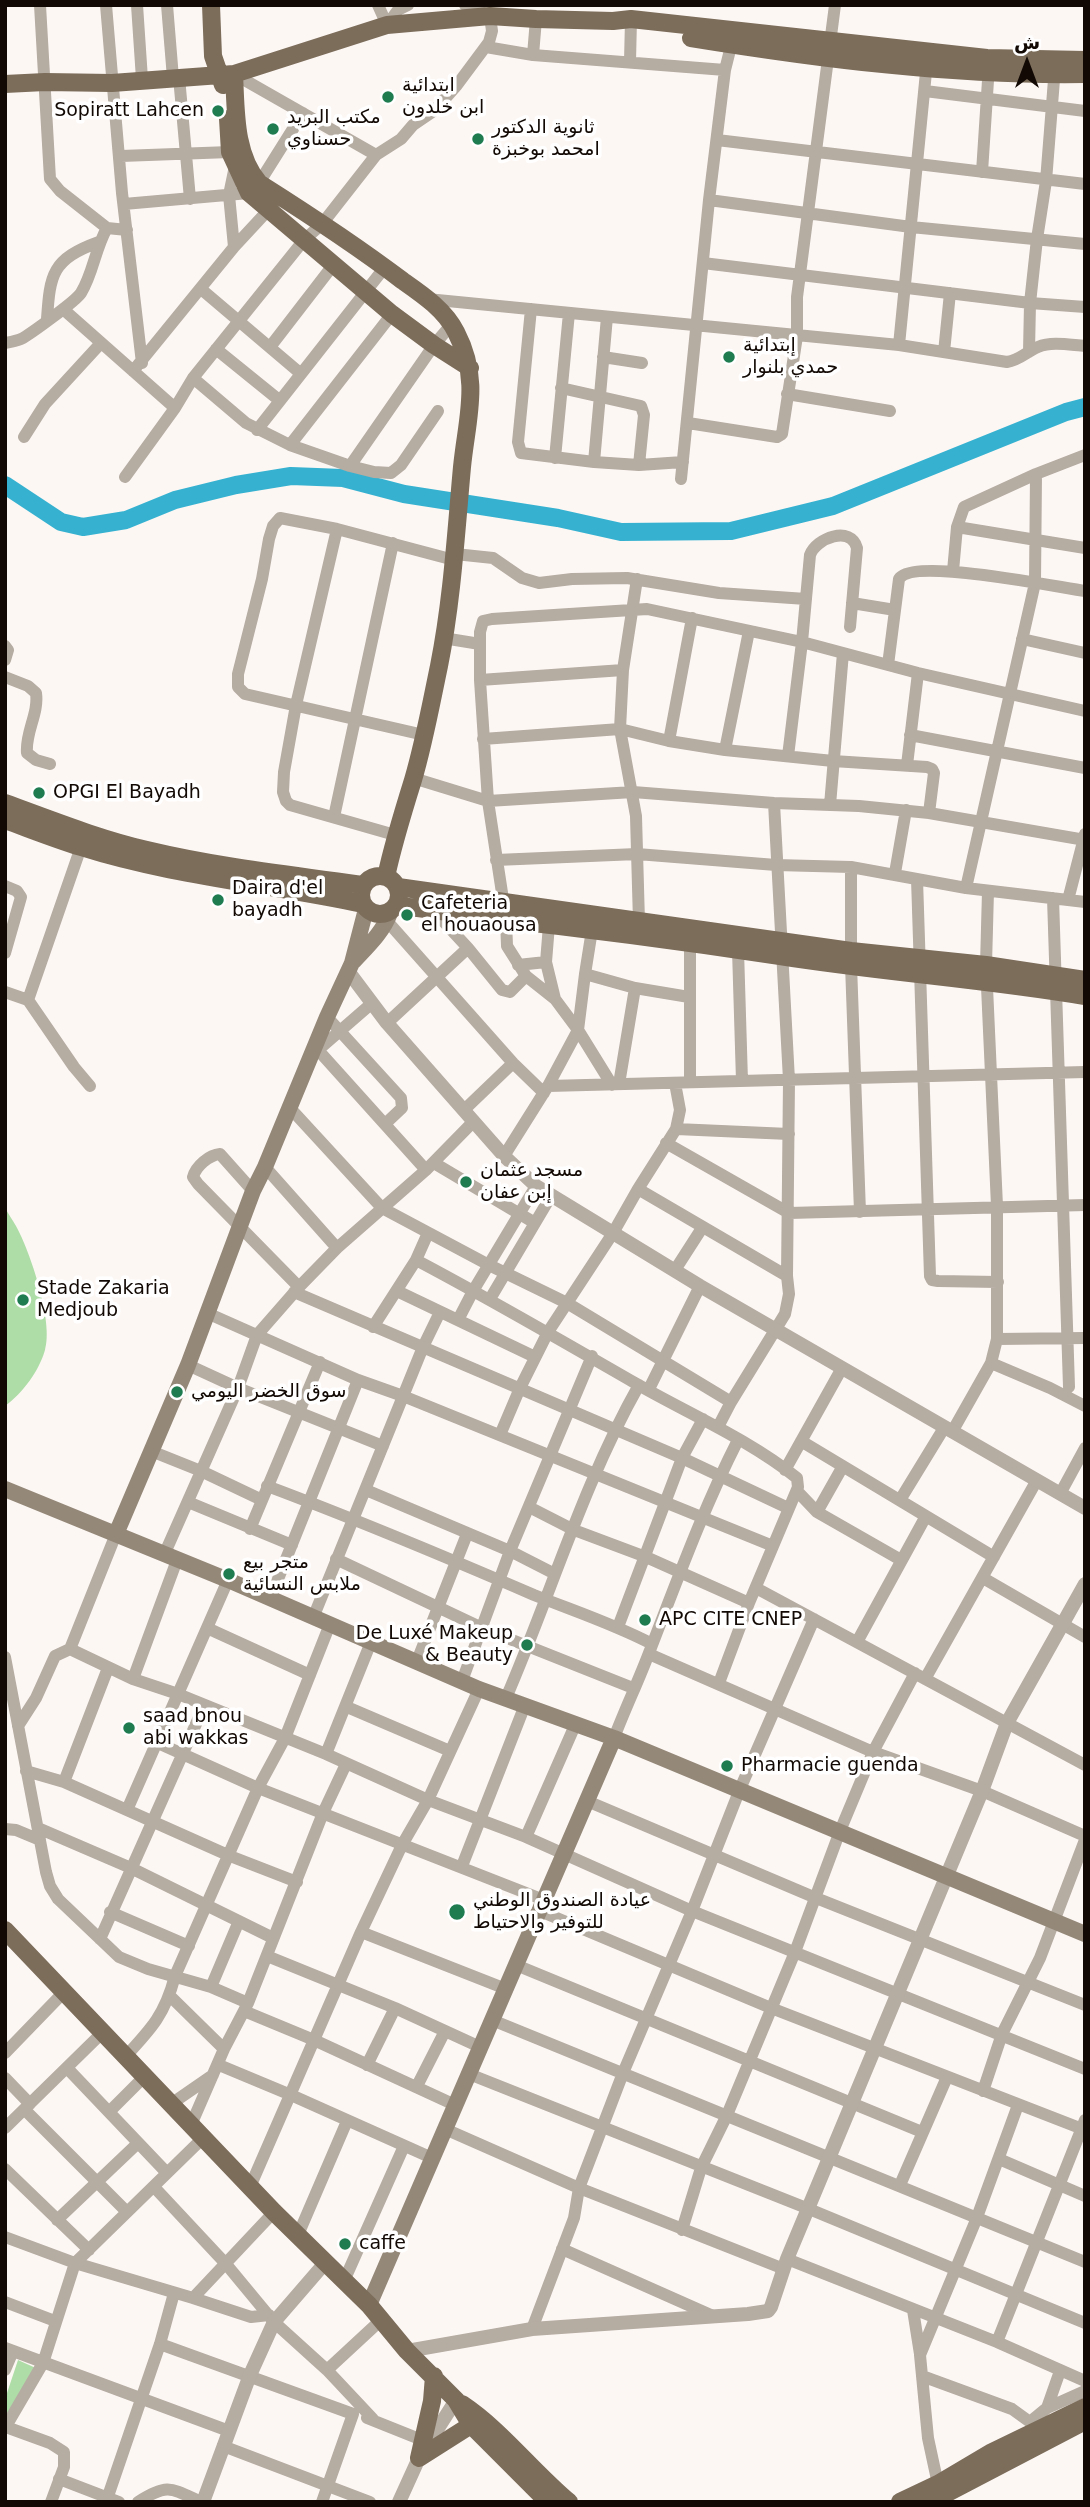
<!DOCTYPE html>
<html>
<head>
<meta charset="utf-8">
<style>
  body { margin:0 }
  #map { position:relative; width:1090px; height:2507px; overflow:hidden; background:#fdf7f4; font-family:"DejaVu Sans",Vazirmatn,sans-serif }
  canvas { display:block }
  .frame { position:absolute; inset:0; border:7px solid #120904; pointer-events:none }
  .north { position:absolute; left:992px; top:28px; width:70px; height:70px; -webkit-text-stroke:5px #fff; paint-order:stroke; rotate:0deg; font-size:19px; font-weight:700; line-height:28px; text-align:center; color:#120904 }
  .north::after { content:''; display:block; margin:auto; width:24px; height:32px; background:#120904; clip-path:polygon(50% 0,100% 100%,50% 72%,0 100%) }
</style>
</head>
<body>
<div id="map">
<canvas width="1090" height="2507"></canvas>
<div class="frame"></div>
<div class="north">ش</div>
</div>
<script>
const g = document.querySelector('canvas').getContext('2d');
g.lineJoin = 'round';
function fillPath(path, color) {
  g.fillStyle = color;
  g.fill(path, 'evenodd');
}
function strokePath(path, color, width, dash) {
  g.strokeStyle = color;
  g.lineWidth = width;
  g.lineCap = dash ? 'butt' : 'round';
  g.setLineDash(dash || []);
  g.stroke(path);
}
function drawText(font, color, halo, rows, align = 'center') {
  g.font = font + ' "DejaVu Sans",Vazirmatn,sans-serif';
  g.lineWidth = 7;
  g.setLineDash([]);
  g.textBaseline = 'middle';
  g.strokeStyle = halo;
  g.fillStyle = color;
  for (const [text, x, y, turn = 0] of rows) {
    g.save();
    g.translate(x, y);
    g.rotate((+turn || 0) * Math.PI / 180);
    g.textAlign = isNaN(turn) ? turn : align;
    if (halo) g.strokeText(text, 0, 0);
    g.fillText(text, 0, 0);
    g.restore();
  }
}
const green = new Path2D(`
  M5,1207C8,1214 12,1219 16,1226C30,1251 54,1322 45,1350C39,1371 23,1393 5,1406Z
  M18,2360L38,2369L5,2416V2399Z`);
const river = new Path2D(`
  M5,485L61,522L83,527L126,520L175,500L236,485L291,476L343,478L404,494L558,518L621,532L731,531L833,506L1066,412L1085,407`);
const minor = new Path2D(`
  M40,5L50,179L60,191L107,228L127,230
  M106,5L122,193L142,363
  M137,5L142,79
  M167,5L173,78
  M378,5L387,25
  M387,25L398,10L408,5
  M486,47L533,55L725,70
  M533,55L536,19
  M630,62L631,19
  M234,74L376,155
  M179,77L190,199
  M925,91L1085,111
  M717,140L1085,184
  M121,156L230,152
  M982,172L989,65
  M709,200L911,227L1085,244
  M124,204L249,193L259,183L303,113
  M234,247L229,195L235,166
  M703,263L1030,303L1085,307
  M201,289L300,373
  M427,299L899,345L1007,362C1020,360 1026,352 1038,347C1052,341 1070,345 1085,346
  M63,309L175,408
  M531,309L518,442L521,453L594,462L639,465L683,462
  M47,319C50,274 52,259 99,242
  M5,343C10,342 16,341 21,339C29,335 76,301 81,293C93,274 95,249 107,228
  M899,345L927,62
  M270,347L334,264
  M216,349L279,400
  M944,352L950,293
  M1029,352L1030,303L1037,239L1046,181L1055,67
  M603,357L642,363
  M133,371L234,247L273,205
  M193,378L246,423L290,445L350,466L374,472L391,473L401,465L438,411
  M561,388L641,406L644,415L639,465
  M787,394L890,411
  M688,423L777,437L782,434L797,336V297L835,5
  M257,430L385,267
  M24,437L45,404L101,343
  M290,445L392,314
  M555,458L569,313
  M594,462L607,317
  M350,466L434,345L451,325
  M125,477L175,408L193,378L304,240L322,224L376,155L401,139L413,125L435,110L457,85L489,42L492,31L490,16L465,5
  M681,479L709,200L725,70L733,38
  M957,527L1085,548
  M337,529L296,705L284,772L283,792L286,801L290,805L395,835
  M455,554L493,558L522,578L539,583L572,579L627,578L719,593L806,599
  M953,571L957,527L964,507L1036,474L1085,455
  M637,579L623,670L620,729L636,816L639,922
  M852,603L895,610
  M443,638L480,644
  M1022,639L1085,653
  M5,646L8,650L5,660
  M888,665L899,579C913,557 1056,587 1085,591
  M5,677L28,686L36,693C39,714 25,732 27,753L36,760L50,764
  M480,680L623,670
  M424,735L245,694L238,687V674L262,579L269,539L273,526L280,518L337,529L454,560
  M910,735L1085,768
  M483,739L620,729L669,741L725,750L833,761L927,767L932,769L934,773L929,813
  M669,741L692,618
  M725,750L749,631
  M788,756L802,642L810,555C816,538 851,525 857,548L850,627
  M907,765L918,673
  M413,778L488,801L633,792L774,803L859,806L929,813L1085,840
  M830,805L843,653
  M334,817L393,543
  M496,860L637,854L776,865L851,867L966,888L1085,902
  M851,867V951
  M895,873L906,810
  M917,879L930,1276L932,1280L938,1281L998,1282
  M5,886L17,891L21,897L5,953
  M966,888L1035,583L1036,474
  M1053,898L1069,1387
  M1068,900L1085,834
  M431,908L468,948L502,990L510,992L526,976
  M387,921L513,1063L544,1093
  M549,925L546,962L555,999
  M690,942V1082
  M738,950L742,1081
  M518,965L546,962
  M851,965L860,1212
  M585,974L592,930
  M5,992L28,1000L74,1067L90,1086
  M28,1000L81,847
  M327,1017L401,1098L402,1108L385,1124
  M387,1023L468,948
  M314,1048L318,1050L371,1004
  M318,1050L426,1170
  M619,1084L635,988
  M612,1085L578,1030L555,999L526,976L507,946L506,919L488,801L480,680V632L483,621L492,619L647,609L802,642L918,673L1085,711
  M548,1086L1085,1072
  M290,1108L382,1208L489,1265L567,1303L731,1402
  M464,1110L513,1063
  M676,1129L789,1134
  M666,1143L789,1213L1085,1205
  M504,1156L548,1086L578,1030L585,974L635,988L689,997
  M434,1163L535,1223
  M265,1167L337,1248
  M638,1189L787,1276
  M253,1191L220,1154C209,1155 196,1166 193,1177L198,1184L299,1287
  M416,1260C490,1299 562,1341 635,1383C689,1414 748,1439 797,1478L798,1487L749,1603L719,1683
  M675,1270L702,1228
  M397,1291L535,1357
  M294,1292L682,1458L788,1508
  M490,1299L551,1196
  M207,1313L358,1380L403,1396L773,1546
  M458,1320L473,1291L536,1186
  M373,1327L416,1260L428,1233
  M997,1339L1085,1338
  M991,1363L1050,1388L1085,1406
  M188,1365L238,1388L383,1446
  M649,1389L700,1286
  M718,1427L731,1402L785,1314L789,1294L787,1276L789,1080L774,803
  M952,1432L991,1363L997,1339V1206L986,965L988,891
  M500,1435L520,1388L548,1332L613,1233L638,1189L676,1129L680,1110L675,1083
  M801,1441L994,1557
  M151,1451L201,1471L262,1500
  M785,1470L842,1368
  M267,1486C358,1520 446,1557 534,1595C574,1611 614,1624 652,1644
  M366,1490L510,1551L555,1574
  M797,1491L817,1512L901,1560
  M1060,1494L1085,1448
  M900,1500L944,1428
  M188,1502L292,1545
  M529,1507L574,1530L646,1557L749,1603
  M817,1512L843,1466
  M250,1529L320,1362
  M164,1555L238,1388L257,1335L299,1287L337,1248L426,1170L474,1121
  M336,1559L482,1628L633,1688
  M983,1578L1085,1637
  M756,1588L1085,1765
  M270,1599L358,1380
  M313,1618L423,1347L440,1312
  M618,1627L682,1458L703,1419
  M207,1628L310,1675
  M857,1642L926,1516
  M70,1649L133,1679L178,1694L326,1754L428,1800L526,1837L692,1911L1085,2069
  M649,1654L873,1752L982,1791L1085,1836
  M5,1657L46,1872L50,1886L58,1899L119,1957L148,1969L211,1987L248,2003
  M417,1661L467,1534
  M133,1679L177,1560
  M925,1679L1037,1480
  M462,1681L510,1551L592,1356
  M506,1698C551,1594 583,1484 639,1385
  M347,1707L450,1751
  M18,1726L36,1698L55,1656L70,1649L116,1534
  M614,1738C625,1709 638,1682 649,1653C677,1581 703,1509 738,1440
  M158,1743L258,1788L544,1900
  M326,1754L371,1642
  M26,1771L64,1782L230,1856L297,1882
  M64,1782L108,1668
  M587,1801L816,1898L1085,2005
  M127,1810L228,1580
  M38,1828L131,1868L273,1938
  M5,1829L16,1830L40,1840
  M526,1837L576,1723
  M462,1866L525,1705
  M540,1911L771,2008L1085,2130
  M110,1912L189,1946
  M361,1932L506,1989
  M100,1939L204,1706
  M267,1956L395,2008L480,2047
  M516,1965L922,2132
  M211,1987L239,1921
  M170,1996L224,2049
  M244,2011L314,2040L455,2105
  M492,2020C690,2100 887,2183 1085,2262
  M5,2053L64,1992
  M126,2056C152,2028 165,2014 175,1976L258,1788L285,1738L330,1624
  M219,2065L291,2095L432,2158
  M367,2065L395,2008
  M67,2068L167,2173
  M469,2074L809,2209L1085,2323
  M5,2078L30,2104
  M417,2086L445,2031
  M983,2091L1002,2034L1040,1958L1085,1840
  M171,2104L213,2075
  M25,2110L127,2212
  M109,2112L144,2077
  M191,2125L224,2049L248,2003L323,1813L346,1764
  M5,2128L103,2032
  M445,2129L579,2188L784,2269
  M999,2159L1085,2196
  M5,2169L89,2250
  M900,2185L947,2077
  M250,2187L361,1932L402,1845L428,1800L479,1689
  M155,2188L226,2264L274,2322L327,2370L373,2419
  M57,2220L137,2144
  M682,2230L701,2168L727,2115L795,1952L840,1831L873,1752L915,1673
  M298,2235L347,2121
  M5,2237L75,2263L193,2298
  M562,2249L713,2316
  M787,2259L997,2342L1085,2381
  M344,2281L404,2146
  M5,2302L55,2321
  M913,2310L920,2354
  M269,2315L251,2317L193,2298L274,2212
  M532,2329L574,2218L579,2188L623,2073L692,1911L740,1789L814,1619
  M997,2342L1085,2120
  M160,2344L353,2414L322,2502
  M5,2348L229,2431
  M5,2370L13,2351
  M327,2370L381,2320
  M922,2376L1012,2409L1030,2422L1036,2431
  M1047,2408L1085,2391
  M367,2418L422,2440
  M1030,2422L1047,2408L1060,2371
  M6,2427L50,2443L64,2452V2467L51,2502
  M5,2428L43,2363L75,2263L203,2138
  M223,2446L370,2502
  M59,2479L119,2502
  M939,2489L928,2438L920,2355L976,2220L1018,2105
  M106,2502L160,2344L174,2293
  M138,2502C168,2483 171,2488 201,2502`);
const tertiary = new Path2D(`
  M348,971L387,1023L504,1156L536,1186L700,1286L1085,1508
  M407,2351L532,2329L748,2314L768,2311L771,2307L787,2259L982,1791L1007,1723L1085,1584
  M203,2502L250,2375L274,2322L325,2263
  M399,2502L419,2458L456,2400`);
const secondary = new Path2D(`
  M354,961C368,946 383,932 390,913
  M5,1489L228,1580L479,1689L614,1738L1085,1934
  M116,1534L188,1365L253,1191L265,1167L327,1017L352,963L366,909
  M369,2305L614,1738`);
const primary = new Path2D(`
  M211,5L213,56L223,85
  M691,38C821,59 954,76 1085,74
  M234,74C236,110 234,154 259,183C308,214 357,246 403,281C423,295 445,310 456,332C481,380 467,417 462,467C456,533 452,601 439,666C431,704 424,743 413,780C403,812 393,844 386,877
  M5,84L45,82L112,83L234,74L387,25L490,16L536,19L613,21L631,19L987,58L1085,60
  M228,119L230,152L249,193L392,314L434,345L470,368
  M5,803C52,820 99,839 147,850C218,867 291,875 364,885
  M5,820C30,829 55,839 81,847C172,876 269,884 363,904
  M361 895a19 19 0 1 1 38 0a19 19 0 1 1-38 0Z
  M398,887L851,951L986,965L1085,980
  M397,906C425,908 453,913 481,917C581,928 681,941 780,956C881,972 984,979 1085,996
  M5,1930L274,2212L369,2305L407,2351L456,2400L471,2425L548,2502
  M462,2404C501,2430 532,2471 569,2502
  M419,2458L432,2401L434,2376
  M419,2458L471,2425
  M900,2502L938,2484L992,2452L1085,2407
  M930,2502L1085,2421`);
const markers = [
  [388,97,7,"#1f7b50"],
  [218,111,7,"#1f7b50"],
  [273,129,7,"#1f7b50"],
  [478,139,7,"#1f7b50"],
  [729,357,7,"#1f7b50"],
  [39,793,7,"#1f7b50"],
  [218,900,7,"#1f7b50"],
  [407,915,7,"#1f7b50"],
  [466,1182,7,"#1f7b50"],
  [23,1300,7,"#1f7b50"],
  [177,1392,7,"#1f7b50"],
  [229,1574,7,"#1f7b50"],
  [645,1620,7,"#1f7b50"],
  [527,1645,7,"#1f7b50"],
  [129,1728,7,"#1f7b50"],
  [727,1766,7,"#1f7b50"],
  [457,1912,9,"#1f7b50"],
  [345,2244,7,"#1f7b50"]
];
const poiNames = [
  ["ابتدائية",402,86],
  ["ابن خلدون",402,108],
  ["Sopiratt Lahcen",204,111,"right"],
  ["مكتب البريد",287,118],
  ["حسناوي",287,140],
  ["ثانوية الدكتور",492,128],
  ["امحمد بوخبزة",492,150],
  ["إبتدائية",743,346],
  ["حمدي بلنوار",743,368],
  ["OPGI El Bayadh",53,793],
  ["Daira d'el",232,889],
  ["bayadh",232,911],
  ["Cafeteria",421,904],
  ["el houaousa",421,926],
  ["مسجد عثمان",480,1171],
  ["إبن عفان",480,1193],
  ["Stade Zakaria",37,1289],
  ["Medjoub",37,1311],
  ["سوق الخضر اليومي",191,1392],
  ["متجر بيع",243,1563],
  ["ملابس النسائية",243,1585],
  ["APC CITE CNEP",659,1620],
  ["De Luxé Makeup",513,1634,"right"],
  ["& Beauty",513,1656,"right"],
  ["saad bnou",143,1717],
  ["abi wakkas",143,1739],
  ["Pharmacie guenda",741,1766],
  ["عيادة الصندوق الوطني",473,1901],
  ["للتوفير والاحتياط",473,1923],
  ["caffe",359,2244]
];
fillPath(green, '#afdda8');
strokePath(river, '#36b2d0', 18);
strokePath(minor, '#b5aca2', 12);
strokePath(tertiary, '#b5aca2', 14);
strokePath(secondary, '#948878', 16);
strokePath(primary, '#7c6d5a', 18);
for (const [x, y, r, color] of markers) {
  const dot = new Path2D();
  dot.arc(x, y, r, 0, 2 * Math.PI);
  g.fillStyle = color;
  g.fill(dot);
  strokePath(dot, '#fff', 2.5);
}
drawText('19px', '#120904', '#fff', poiNames, 'left');
</script>
</body>
</html>
